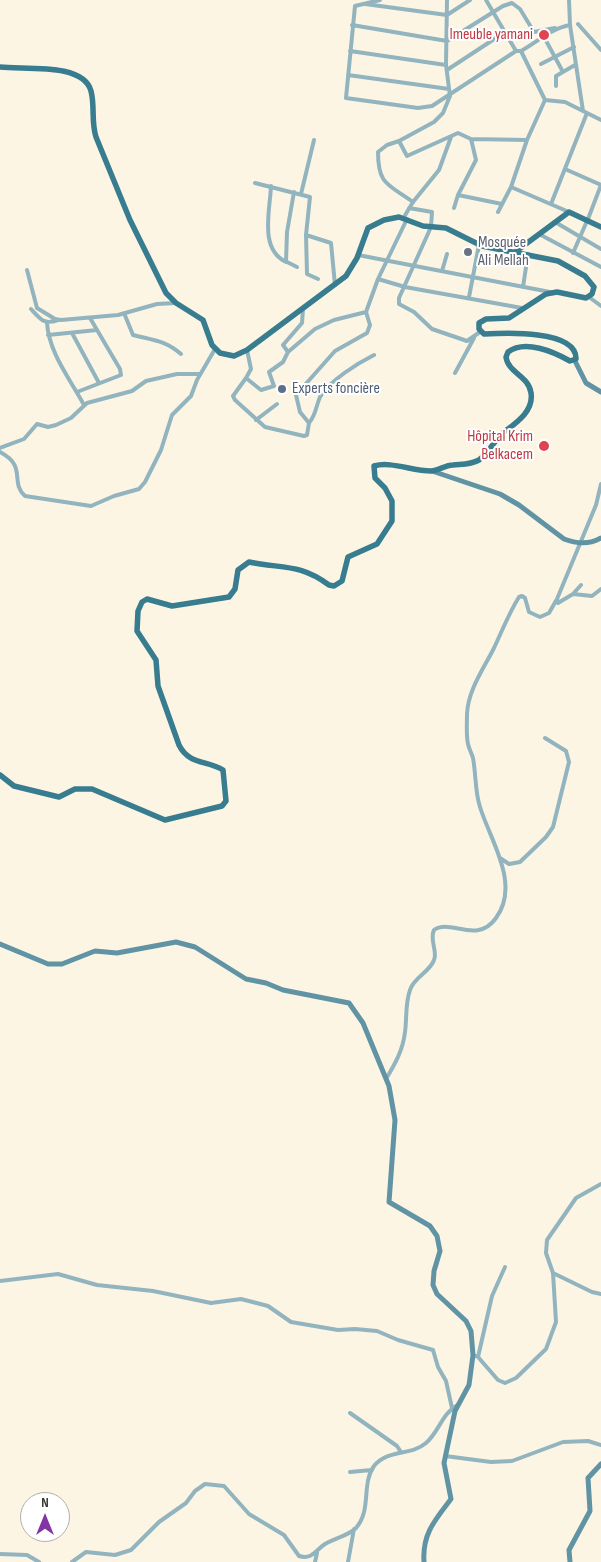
<!DOCTYPE html>
<html>
<head>
<meta charset="utf-8">
<style>
  body { margin:0 }
  #map { position:relative; width:601px; height:1562px; overflow:hidden; background:#fdf5e4; font-family:"Sofia Sans Condensed",sans-serif }
  canvas { display:block }
  .north { position:absolute; left:20px; top:1492px; width:50px; height:50px; box-sizing:border-box; background:#fff; border:1px solid #b0afac; border-radius:50%; rotate:0deg; font-size:14px; font-weight:700; line-height:20px; text-align:center; color:#3a3730 }
  .north::after { content:''; display:block; margin:auto; width:18px; height:22px; background:#8334a5; clip-path:polygon(50% 0,100% 100%,50% 72%,0 100%) }
</style>
</head>
<body>
<div id="map">
<canvas width="601" height="1562"></canvas>
<div class="north">N</div>
</div>
<script>
const g = document.querySelector('canvas').getContext('2d');
g.lineJoin = 'round';
function strokePath(path, color, width, dash) {
  g.strokeStyle = color;
  g.lineWidth = width;
  g.lineCap = dash ? 'butt' : 'round';
  g.setLineDash(dash || []);
  g.stroke(path);
}
function drawText(font, color, halo, rows, align = 'center') {
  g.font = font + ' "Sofia Sans Condensed",sans-serif';
  g.lineWidth = 4;
  g.setLineDash([]);
  g.textBaseline = 'middle';
  g.strokeStyle = halo;
  g.fillStyle = color;
  for (const [text, x, y, turn = 0] of rows) {
    g.save();
    g.translate(x, y);
    g.rotate((+turn || 0) * Math.PI / 180);
    g.textAlign = isNaN(turn) ? turn : align;
    if (halo) g.strokeText(text, 0, 0);
    g.fillText(text, 0, 0);
    g.restore();
  }
}
const street = new Path2D(`
  M380,0L355,6L346,98L418,108L432,106L516,51H521C537,42 552,28 570,25
  M447,0L446,65L450,96L443,113L434,122L399,141L407,156L458,133L471,139L527,140
  M486,0L516,51
  M569,0L570,25L583,111
  M365,4L447,15L470,0
  M578,24L601,50
  M352,25L447,41L503,6L512,3L520,9L534,32L555,28
  M544,37L563,72
  M350,51L446,65
  M521,51L545,100
  M541,64L574,47
  M447,70L505,32
  M348,75L449,89
  M556,86V76L575,65
  M471,139L476,160L458,195L502,204
  M399,141L387,145L378,152C378,185 388,184 413,202
  M565,169L601,185
  M255,183L310,197L306,235L331,243L335,285
  M271,186C270,211 259,249 286,262L287,232L294,192
  M301,194L314,140
  M551,204L587,113
  M409,208L432,212L431,227L399,298V304L414,312L432,329L467,341L480,332
  M454,208L458,195
  M498,212L511,187
  M569,212L511,187L527,140L545,100L565,102L601,120
  M404,217L413,202L439,170L451,137
  M407,219L378,279L405,287L522,308
  M588,219L601,185
  M555,222L601,249
  M539,234L601,267
  M306,235L307,274L318,279
  M573,253L587,221
  M358,255L550,292
  M287,262L297,267
  M27,270L37,308L55,319L61,320L118,315L157,304L176,303
  M442,271L447,254
  M523,287L528,254
  M469,297L479,245
  M589,297L601,306
  M31,309C41,320 44,325 58,320
  M303,309L302,323L283,345L288,352L315,329L334,320L366,312L378,279
  M124,313L133,335C152,340 165,340 181,354
  M47,323C49,353 70,379 84,405
  M72,333L99,383
  M48,335L97,330
  M247,350L251,369L246,378L261,390L274,386L269,372L283,362L288,352
  M455,373L474,338
  M246,378L233,396L235,400L265,427L304,436L307,435L309,423L300,412L296,395L335,351L367,333L370,325L366,312
  M77,392L121,375L120,369L90,318
  M256,420L277,404
  M309,423C316,415 316,406 320,397C329,381 358,363 374,355
  M0,448L24,439L37,424L48,427L56,425L71,418L87,403L132,391L146,381L177,374H200
  M0,452C28,467 9,481 25,496L91,506L114,496L139,489L145,482L161,450L172,415L191,396L197,380L215,349
  M573,594L581,585
  M557,599L558,603L573,594L592,596L601,589
  M500,858L509,864L520,862L546,837L553,827L569,762L566,751L545,738
  M386,1079C395,1064 403,1050 405,1032C407,1018 405,1004 410,990C414,977 430,972 434,960C438,951 429,940 434,930C450,918 477,945 496,918C521,884 490,840 480,807C475,792 476,774 473,758C472,754 469,749 468,744C466,735 467,723 467,714C468,690 484,668 494,648C502,631 509,613 519,597L522,596L525,598L529,612L540,617L549,613L557,599L596,505L601,484
  M553,1273L592,1292L601,1294
  M0,1281L58,1274L97,1285L153,1291L211,1303L241,1299L268,1306L291,1322L338,1330L355,1329L377,1331L398,1340L433,1350L438,1367L446,1381L452,1408
  M473,1355L478,1357L498,1380L505,1383L516,1378L546,1349L556,1322L553,1273L546,1253L547,1240L576,1198L601,1184
  M478,1357L492,1296L505,1267
  M350,1413L397,1446L401,1452
  M445,1456L491,1462L512,1461L563,1442L588,1441L601,1445
  M350,1472L372,1470
  M0,1554L27,1555L39,1562
  M72,1562L86,1552L115,1555L131,1550L159,1522L186,1503L195,1491L205,1484L224,1486L249,1514L284,1535L299,1556C312,1560 316,1550 325,1544C335,1538 348,1536 356,1528C372,1510 361,1484 374,1466C387,1449 411,1456 426,1443C439,1432 442,1413 458,1405
  M315,1562L317,1553
  M348,1562L354,1529`);
const secondary = new Path2D(`
  M575,361L586,383L601,392
  M432,471L500,494L519,505L564,539C577,544 589,545 601,538
  M0,944L48,964H62L95,951L117,953L176,942L195,947L246,979L266,983L283,990L349,1003L363,1023L389,1086L395,1120L389,1202L430,1226L437,1236L440,1251L434,1271L433,1285L437,1294L466,1321L471,1331L473,1355L469,1385L455,1411L444,1463L451,1499C435,1520 422,1534 424,1562
  M570,1562L569,1550L590,1511L588,1478L601,1464`);
const primary = new Path2D(`
  M0,67C24,70 83,62 91,91C95,106 91,122 96,137L130,220L166,293L176,303L203,320L212,345L220,353L234,356L247,350L346,276L357,258L368,228L384,220L399,217L423,226L446,228L482,246L558,261L585,276L594,287L592,294L586,298L557,292L546,294L509,318L486,319L479,323V329L484,334C503,333 577,329 576,359L570,361C554,352 525,339 508,352L506,357C508,373 529,376 531,393C534,411 516,423 504,432C494,440 490,452 479,460C470,465 462,464 453,465C445,465 438,471 431,471C412,471 391,461 374,466L375,478L385,488L392,501V521L377,544L348,557L342,581L334,586L329,585C299,563 282,569 249,562L238,570L235,589L229,597L172,606L147,599L142,602L138,611L137,631L156,660L158,686L179,745C189,765 207,760 223,770L226,801L222,806L165,820L92,789H75L59,797L14,786L0,775
  M515,252L569,212L601,227`);
const markers = [
  [544,35,6,"#e0444e"],
  [468,252,5,"#6b7280"],
  [282,389,5,"#5c6f8a"],
  [544,446,6,"#e0444e"]
];
const healthNames = [
  ["Imeuble yamani",533,35],
  ["Hôpital Krim",533,437],
  ["Belkacem",533,455]
];
const worshipNames = [
  ["Mosquée",478,243],
  ["Ali Mellah",478,261]
];
const serviceNames = [
  ["Experts foncière",292,389]
];
strokePath(street, '#92b4bf', 4);
strokePath(secondary, '#6094a4', 5);
strokePath(primary, '#387c90', 5.5);
for (const [x, y, r, color] of markers) {
  const dot = new Path2D();
  dot.arc(x, y, r, 0, 2 * Math.PI);
  g.fillStyle = color;
  g.fill(dot);
  strokePath(dot, '#fff', 2);
}
drawText('16px', '#be3a42', '#fff', healthNames, 'right');
drawText('16px', '#5b616d', '#fff', worshipNames, 'left');
drawText('16px', '#4e5e75', '#fff', serviceNames, 'left');
</script>
</body>
</html>
